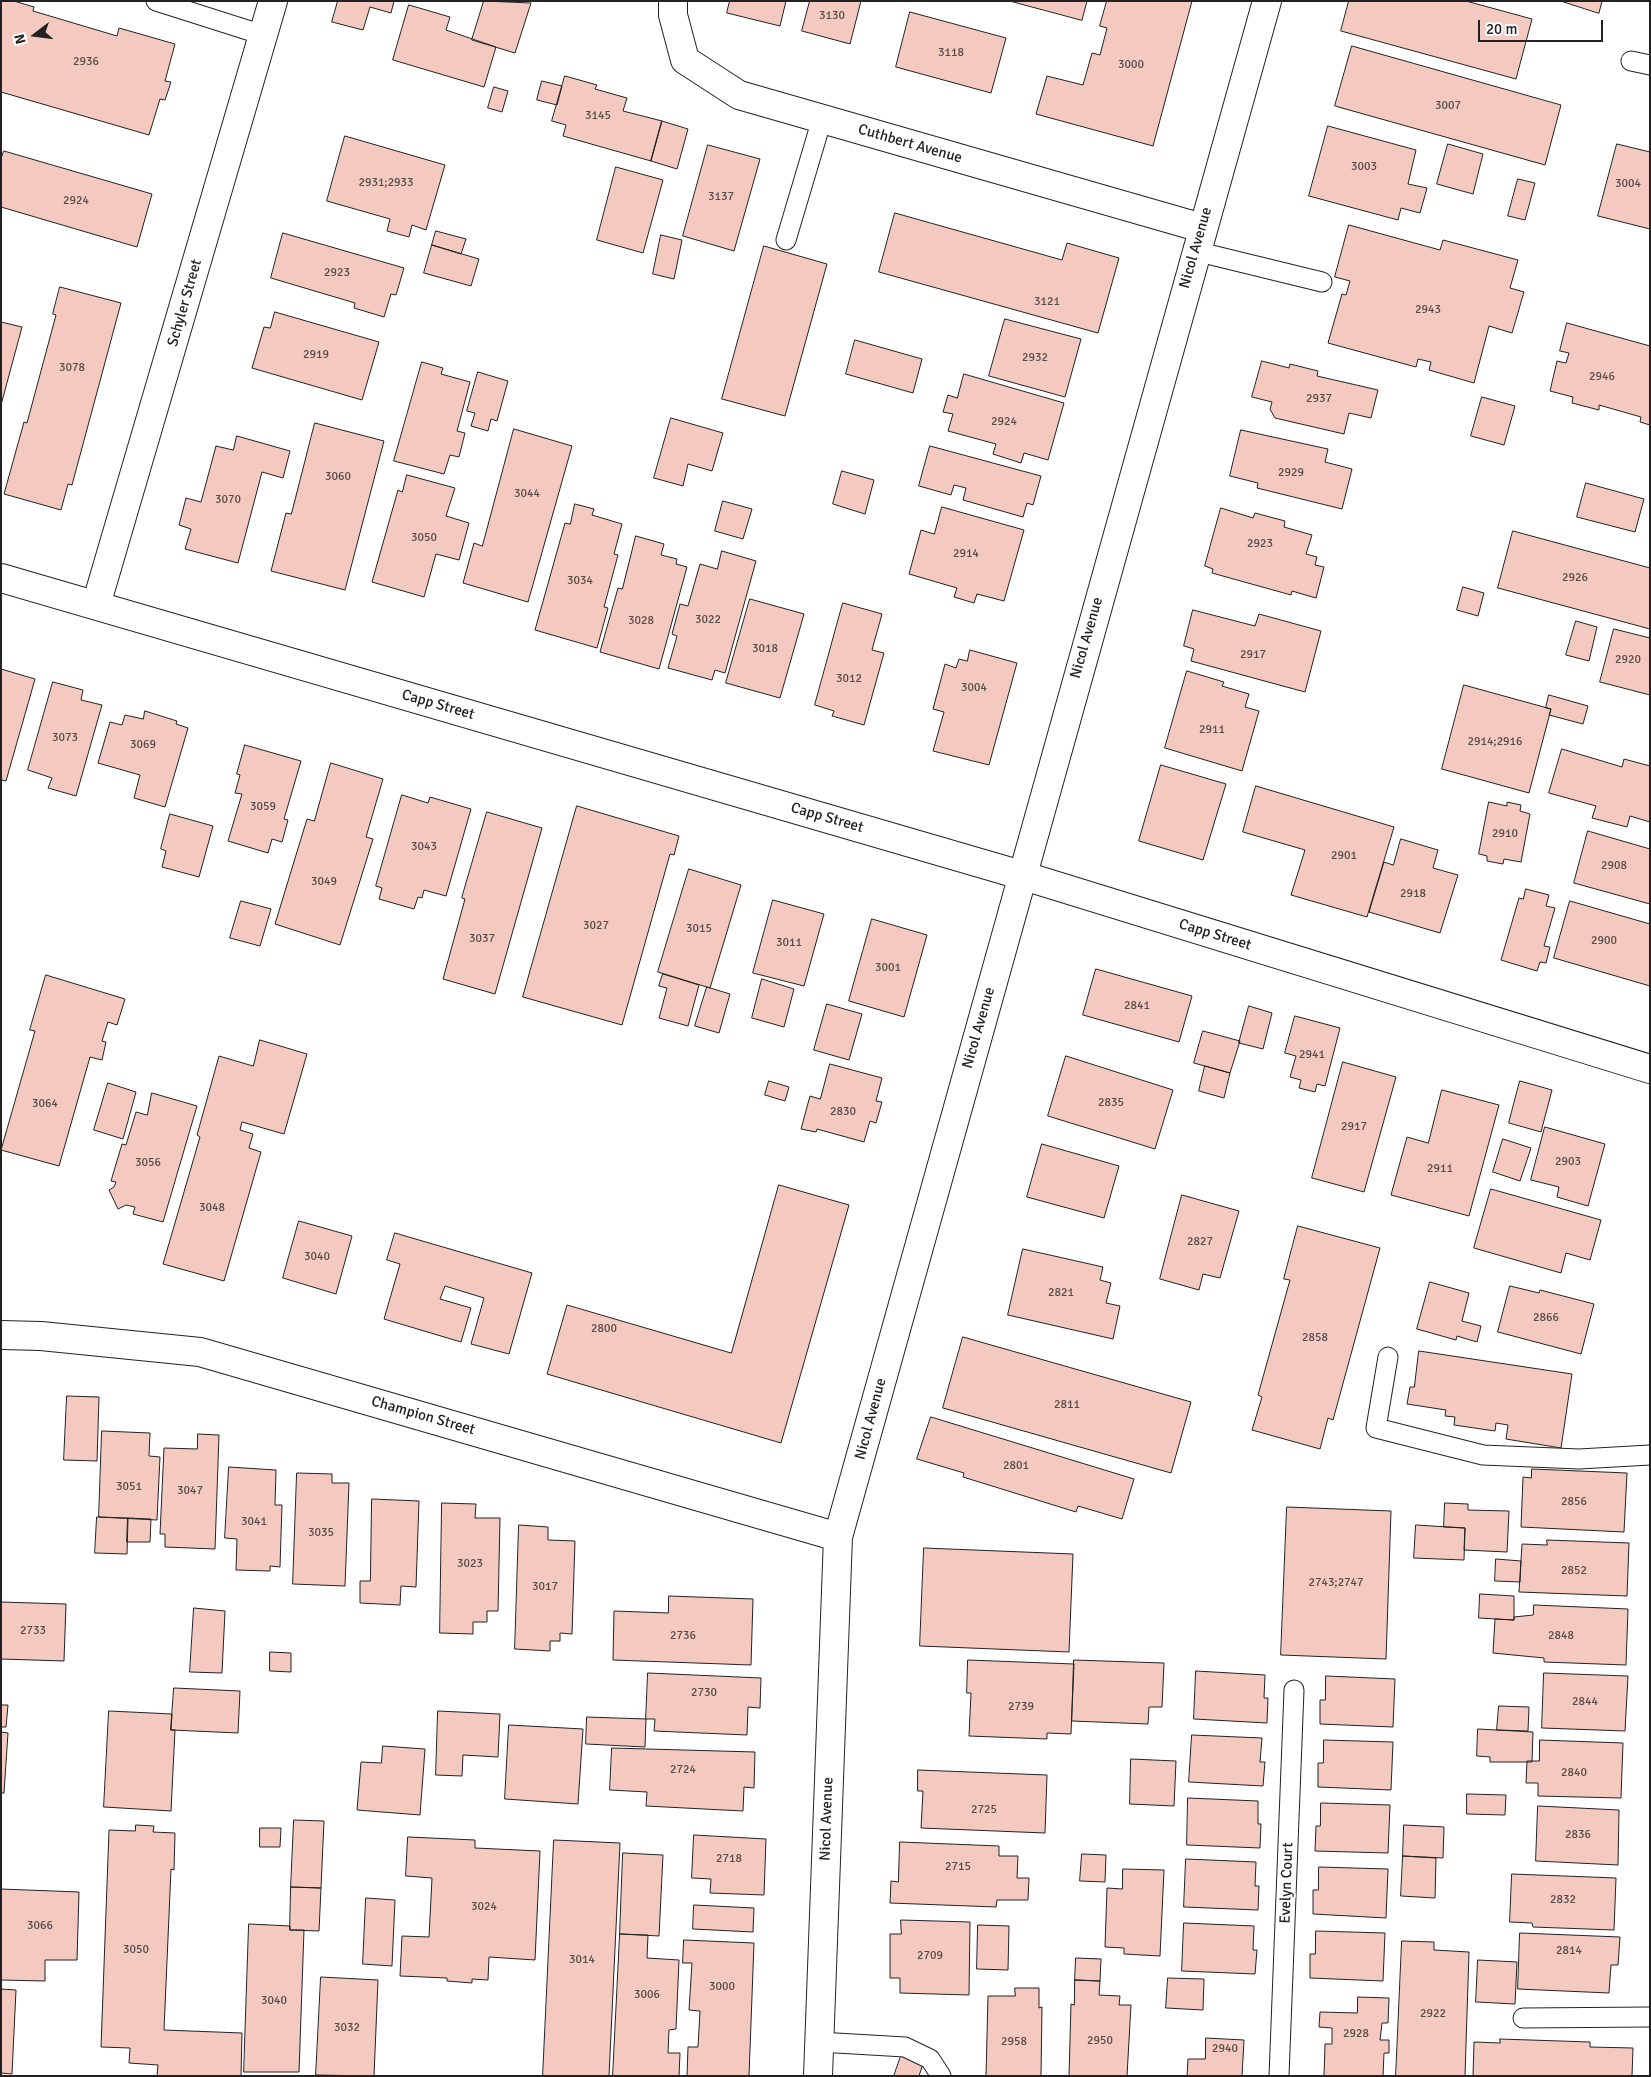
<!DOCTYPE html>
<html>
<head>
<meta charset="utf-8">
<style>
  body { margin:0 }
  #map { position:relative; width:1651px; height:2077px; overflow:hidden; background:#fff; font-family:Signika,sans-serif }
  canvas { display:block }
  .frame { position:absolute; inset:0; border:2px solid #222; pointer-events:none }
  .north { position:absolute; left:10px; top:10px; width:50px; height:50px; -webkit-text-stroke:4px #fff; paint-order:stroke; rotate:255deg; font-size:14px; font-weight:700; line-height:20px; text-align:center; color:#222 }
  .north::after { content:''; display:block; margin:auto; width:18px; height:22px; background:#222; clip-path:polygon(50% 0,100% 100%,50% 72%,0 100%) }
  .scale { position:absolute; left:1478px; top:20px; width:125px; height:22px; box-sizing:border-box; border:2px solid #222; border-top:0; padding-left:6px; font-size:15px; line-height:18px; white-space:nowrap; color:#222; -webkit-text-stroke:4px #fff; paint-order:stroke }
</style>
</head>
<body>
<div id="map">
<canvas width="1651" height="2077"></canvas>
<div class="frame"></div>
<div class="north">N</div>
<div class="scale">20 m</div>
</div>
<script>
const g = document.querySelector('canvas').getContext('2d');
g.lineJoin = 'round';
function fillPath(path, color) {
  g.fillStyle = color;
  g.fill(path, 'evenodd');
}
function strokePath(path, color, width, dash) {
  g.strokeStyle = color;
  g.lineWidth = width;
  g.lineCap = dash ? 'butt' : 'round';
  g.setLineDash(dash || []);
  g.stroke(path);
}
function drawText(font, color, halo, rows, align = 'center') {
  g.font = font + ' Signika,sans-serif';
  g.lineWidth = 4;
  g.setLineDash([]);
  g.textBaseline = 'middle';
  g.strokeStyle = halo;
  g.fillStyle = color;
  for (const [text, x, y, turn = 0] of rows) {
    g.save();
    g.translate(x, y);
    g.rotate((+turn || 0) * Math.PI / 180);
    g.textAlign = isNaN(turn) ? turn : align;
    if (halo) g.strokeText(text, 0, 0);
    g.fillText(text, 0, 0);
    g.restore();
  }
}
const building = new Path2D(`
  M1,1H14L34,7L33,11L117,36L119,28L175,44L165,81L171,82L165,100L160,99L149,135L1,92Z
  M338,1H394L391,13L370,7L363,30L332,22Z
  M484,1L531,3L515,53L472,40Z
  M730,1H786L780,26L727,13Z
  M810,1H861L850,44L802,31Z
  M1010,1H1087L1082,20Z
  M1107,1H1192L1153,146L1036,114L1047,76L1083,85L1092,53L1100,55L1107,28L1100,26Z
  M1349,1H1466L1532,19L1516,79L1341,31Z
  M1561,1H1602L1599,13Z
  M409,5L450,17L446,30L496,47L484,87L393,60Z
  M910,12L1006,38L991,93L896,67Z
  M1352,46L1561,105L1545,165L1335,106Z
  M565,76L597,85L595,89L627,98L623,111L662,121L651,161L563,136L566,125L552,121Z
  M542,81L562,86L557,105L537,100Z
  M494,87L508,91L502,112L488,108Z
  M662,121L688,129L677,169L651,161Z
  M1328,126L1416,150L1408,184L1427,188L1420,213L1401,208L1398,220L1309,196Z
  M345,136L445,165L426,230L412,225L409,237L387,231L390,219L327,201Z
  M1448,144L1483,154L1473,194L1437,184Z
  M1617,144L1650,152V229L1598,216Z
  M708,145L760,159L734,251L683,236Z
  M4,151L152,194L137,247L1,207V159Z
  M616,167L663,180L643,253L597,240Z
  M1518,179L1535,183L1525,220L1508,216Z
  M895,213L1062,260L1067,243L1119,258L1098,333L879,272Z
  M1349,225L1440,250L1443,240L1518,260L1510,288L1524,292L1512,333L1489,326L1474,383L1429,370L1431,362L1418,359L1416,367L1328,343L1342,294L1346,295L1350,281L1335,277Z
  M436,231L466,239L461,254L432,245Z
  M283,233L404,268L396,295L391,294L384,317L354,308L355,303L271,278Z
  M661,235L682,240L674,279L653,274Z
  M432,245L479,259L471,286L424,273Z
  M764,246L827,264L785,416L722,399Z
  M60,287L121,303L72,485L68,484L61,510L4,494L24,422L27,423L56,315L53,314Z
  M275,312L379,342L362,400L252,368L264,327L270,328Z
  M1005,319L1081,339L1065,397L989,376Z
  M1,322L22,327L1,405Z
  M1567,323L1650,346V425L1640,422L1641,417L1599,405V410L1572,403L1573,397L1550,391L1557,361L1566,363L1569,353L1560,351Z
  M855,340L922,359L913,393L846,374Z
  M1262,361L1289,368L1290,364L1318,371L1317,376L1378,390L1371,418L1349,413L1344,434L1275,418L1270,409L1272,402L1252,397Z
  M422,362L443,368L441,374L470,382L457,431L465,433L459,457L450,455L444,474L394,461Z
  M478,372L508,381L497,421L491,419L488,431L471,426L475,413L467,411Z
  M964,374L1064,403L1048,460L1024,453L1021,463L993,454L996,444L948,431L953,414L943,412L948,395L957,398Z
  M1482,397L1515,406L1504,445L1471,436Z
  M671,418L723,433L712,471L688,464L683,486L654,478Z
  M315,423L384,441L345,590L271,571L286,513L291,514Z
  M514,429L572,446L528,602L463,583L474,543L482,546Z
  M1241,430L1328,449L1325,462L1352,469L1342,509L1257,488L1258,483L1230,476Z
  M237,436L290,451L283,478L262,472L238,563L185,549L191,529L179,525L186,498L201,502L216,446L233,450Z
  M930,446L1041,476L1033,505L1027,503L1023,517L963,500L966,488L954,485L951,495L919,486Z
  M842,471L874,480L865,514L833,504Z
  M407,475L455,488L446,516L469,523L459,560L436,554L424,597L372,582L398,490L402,492Z
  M1586,483L1644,499L1635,532L1577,517Z
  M723,501L752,509L743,539L715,531Z
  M575,504L594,509L592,515L622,524L614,554L618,555L604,607L608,608L597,648L535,630L565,523L570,524Z
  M942,507L1024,530L1004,601L977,594L974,603L954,597L957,588L909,574L921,530L934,534Z
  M1221,508L1253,518L1255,513L1285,521L1284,527L1312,535L1306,554L1317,557L1315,565L1324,567L1316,598L1292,591L1291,595L1212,573L1213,569L1205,566Z
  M1513,531L1650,568V629L1498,588Z
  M636,536L664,544L661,555L677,559L676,564L687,567L659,669L600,652L618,588L622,589Z
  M722,551L756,561L725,673L715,670L712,680L668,668L677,636L672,634L680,604L688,606L700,564L717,569Z
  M1463,587L1484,593L1478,616L1457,610Z
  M750,599L804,614L780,698L726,683Z
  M843,603L882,614L872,650L884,653L864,725L832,716L834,711L815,705Z
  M1193,610L1255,626L1259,614L1321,631L1305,692L1191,661L1194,649L1184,646Z
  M1576,621L1597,627L1589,661L1566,655Z
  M1614,629L1650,638V695L1600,682Z
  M970,650L1017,663L989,765L933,751L944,712L933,709L945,664L956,668L959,659L967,661Z
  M1,669L35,679L6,781L1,780Z
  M1187,671L1224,682L1222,686L1249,694L1245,707L1259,711L1242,771L1165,748Z
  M53,682L83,690L81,700L102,705L76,796L48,788L52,778L28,770Z
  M1464,685L1551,709L1529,793L1442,769Z
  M1549,695L1588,706L1583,724L1549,715L1551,709L1546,708Z
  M145,711L177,721L176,724L188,728L165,807L134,798L140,775L98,763L110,722L122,725L125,715L143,719Z
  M245,745L301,761L284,819L288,820L282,842L272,839L268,853L228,841L242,794L235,793L240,775L237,774Z
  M1562,749L1622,767L1624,759L1650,766V822L1630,816L1627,827L1592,818L1596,806L1549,793Z
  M331,763L383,779L366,837L373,839L340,945L275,924L307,819L314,821Z
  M1161,765L1226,784L1203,860L1139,841Z
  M1256,786L1394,827L1367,917L1291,895L1305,850L1243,832Z
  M402,795L428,803L430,797L471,809L446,896L424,890L422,898L418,897L414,909L379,899L382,888L376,886Z
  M1489,802L1507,806V802L1521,805L1520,811L1530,814L1521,862L1504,859L1503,864L1487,861V856L1479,854Z
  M577,806L679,836L674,855L670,854L622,1025L523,997Z
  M487,812L542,828L495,994L443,979L465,899L462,898Z
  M170,814L213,826L199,877L162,867L166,851L161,849Z
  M1588,831L1650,849V904L1574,883Z
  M1401,839L1438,850L1433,868L1458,875L1440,933L1369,912L1384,862L1393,865Z
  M689,869L741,885L710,988L658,972Z
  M1526,889L1549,895L1546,906L1555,908L1544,946L1550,947L1546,963L1540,962L1537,971L1501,960L1519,898L1523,899Z
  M773,900L824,914L804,986L753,973Z
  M241,901L271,909L260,946L230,938Z
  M1570,901L1650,924V986L1554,958Z
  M872,919L927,935L904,1017L849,1001Z
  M1096,969L1192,996L1179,1042L1083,1015Z
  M663,974L699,985L688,1026L659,1018L667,988L659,986Z
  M46,975L125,999L117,1025L108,1022L102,1041L106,1042L102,1060L90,1057L59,1166L1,1150L35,1031L30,1030Z
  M762,979L794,989L784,1027L752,1018Z
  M707,987L730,994L719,1033L695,1026Z
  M827,1004L862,1014L849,1060L814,1050Z
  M1249,1006L1272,1013L1263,1049L1239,1043Z
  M1295,1016L1340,1028L1325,1086L1317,1084L1315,1092L1299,1088L1301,1080L1290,1077L1296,1056L1285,1053Z
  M1203,1031L1240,1041L1230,1073L1194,1063Z
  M260,1040L307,1054L284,1134L242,1122L240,1130L253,1134L249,1148L261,1152L224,1281L163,1264L200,1137L197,1135L219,1056L253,1066Z
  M1066,1056L1173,1090L1155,1149L1048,1116Z
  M1343,1062L1396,1077L1364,1192L1312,1178Z
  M830,1064L882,1078L876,1101L882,1102L876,1123L870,1121L864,1142L817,1129L816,1132L801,1129L810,1096L820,1099Z
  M1205,1066L1230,1073L1224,1098L1199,1091Z
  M769,1081L789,1087L785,1101L765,1095Z
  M1520,1081L1552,1090L1541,1132L1509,1123Z
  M108,1083L136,1092L123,1139L94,1130Z
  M1442,1090L1499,1105L1469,1216L1391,1195L1407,1137L1428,1143Z
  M152,1093L197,1106L163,1222L133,1214L135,1207L126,1205L118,1209L109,1190L114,1187L116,1182L111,1181L122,1144L126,1145L136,1112L147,1115Z
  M1545,1127L1605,1144L1588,1206L1557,1197L1559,1187L1531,1180Z
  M1503,1139L1531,1148L1520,1181L1493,1172Z
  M1042,1144L1119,1166L1104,1218L1027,1197Z
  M779,1185L849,1205L781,1443L547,1374L567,1305L731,1353Z
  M1491,1189L1601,1220L1590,1260L1566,1253L1561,1273L1474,1248Z
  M1182,1195L1239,1211L1220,1278L1203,1274L1199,1290L1160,1279Z
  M299,1221L352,1236L336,1294L283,1278Z
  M1298,1226L1380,1248L1333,1420L1328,1418L1320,1449L1252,1430L1262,1397L1258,1395L1290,1280L1284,1279Z
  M395,1233L532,1273L509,1354L471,1344L484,1298L445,1286L440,1299L471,1308L461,1342L384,1319L400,1264L387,1260Z
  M1023,1249L1103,1267L1100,1280L1111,1283L1106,1303L1120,1306L1113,1339L1008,1315Z
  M1430,1282L1469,1293L1462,1321L1481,1326L1477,1342L1457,1336L1456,1340L1417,1329Z
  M1510,1286L1539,1293L1540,1290L1594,1304L1581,1354L1498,1332Z
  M963,1337L1191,1402L1171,1473L943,1408Z
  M1419,1351L1572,1374L1561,1448L1506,1439L1508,1425L1496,1423L1495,1431L1454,1425L1455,1417L1445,1416L1446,1410L1407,1404L1410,1387H1414Z
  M67,1396L99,1397L97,1461L64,1460Z
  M931,1417L1134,1479L1122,1519L1078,1506L1076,1512L963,1477L964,1473L917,1459Z
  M102,1431L150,1433L149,1456L160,1457L157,1520L99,1517Z
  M198,1434L219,1435L215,1549L165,1547V1534H160L164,1448L197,1449Z
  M229,1467L276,1470L275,1505H282L280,1567L270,1566V1571L236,1570L237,1539L225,1538Z
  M1532,1469L1627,1473L1624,1532L1521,1527L1523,1477L1531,1478Z
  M297,1473L332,1474V1483H349L345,1586L293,1584Z
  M372,1499L419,1501L416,1587L401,1586L400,1605L360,1603V1581H370Z
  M442,1503L476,1504L475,1518H500L498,1611H487V1622H473V1634L440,1633Z
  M1445,1503L1468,1504V1510L1509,1511L1507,1552L1464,1550L1465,1528L1444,1527Z
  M1287,1507L1391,1511L1386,1659L1281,1655Z
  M97,1517L128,1518L127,1554L95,1553Z
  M128,1518L151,1519L150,1542H127Z
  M519,1525L548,1527V1540L575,1541L572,1634L560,1633V1641H550V1651L515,1649Z
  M1416,1525L1465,1528L1464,1560L1414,1558Z
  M1547,1540L1629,1543L1627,1596L1519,1592L1522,1544L1547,1545Z
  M924,1548L1073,1554L1069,1652L920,1646Z
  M1496,1559L1521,1561L1520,1582L1495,1581Z
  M1480,1594L1514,1596V1620L1479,1618Z
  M669,1596L753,1599L751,1665L613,1660L614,1611L668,1613Z
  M1,1602L66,1604L64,1661L1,1659Z
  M1534,1605L1628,1609L1626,1665L1544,1662V1658L1493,1653L1495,1619L1514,1620V1617L1533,1615Z
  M194,1608L225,1611L222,1673L190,1672Z
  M270,1652L291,1653V1672L270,1671Z
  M968,1660L1074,1664L1071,1734L1047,1733V1739L969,1736L971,1693H967Z
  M1074,1660L1164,1663L1162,1707H1149L1148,1724L1072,1721Z
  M1196,1671L1265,1675L1264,1698H1268L1267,1723L1194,1719Z
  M648,1673L761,1678L760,1708L748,1707L747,1735L654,1731L655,1719H646Z
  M1544,1673L1628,1676L1625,1731L1542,1728Z
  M1326,1676L1395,1679L1393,1727L1320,1724V1700H1325Z
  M174,1688L240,1691L238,1733L171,1730Z
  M1,1705H8L6,1727H1Z
  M1499,1706L1529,1707L1528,1731L1497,1730Z
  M109,1711L172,1714L171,1730H175L171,1811L104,1807Z
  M438,1711L500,1714L498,1757L463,1755L462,1776L436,1775Z
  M587,1717L646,1719L645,1747L586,1744Z
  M509,1725L583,1729L578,1804L505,1799Z
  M1478,1729L1533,1732L1532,1762H1490V1757L1477,1756Z
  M1,1732L8,1733L4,1793H1Z
  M1192,1735L1262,1738L1260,1762H1265L1263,1786L1189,1782Z
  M1324,1740L1393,1742L1391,1790L1318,1787V1763H1323Z
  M1540,1740L1623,1743L1621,1798L1538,1796V1783H1526L1527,1761H1539Z
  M383,1746L425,1749L420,1815L357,1810L361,1762L381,1763Z
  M612,1748L755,1752L754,1788L744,1787L743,1811L646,1806L647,1792L610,1790Z
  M1131,1759L1176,1761L1174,1806L1130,1804Z
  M918,1770L1047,1775L1045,1833L921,1828L923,1791H918Z
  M1467,1794L1506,1795L1505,1815L1467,1814Z
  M1188,1798L1258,1801V1824H1261L1260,1848L1187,1845Z
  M1321,1803L1390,1805L1388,1853L1315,1851L1316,1826H1320Z
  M1538,1806L1619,1810L1618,1865L1536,1861Z
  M294,1820L324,1821L321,1888L291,1887Z
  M136,1825L154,1826L153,1832L175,1833L174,1870L171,1869L164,2030L242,2033L241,2076H157L158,2065L129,2063L130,2048L101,2047L109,1830L135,1831Z
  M1404,1825L1444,1827L1443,1858L1403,1856Z
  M260,1828H281L280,1847H260Z
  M694,1835L766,1839L764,1895L710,1893L711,1879L692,1878Z
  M408,1837L475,1840V1848L540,1851L535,1960L489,1957L488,1980L472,1979V1983L447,1981V1978L400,1976L402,1936L429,1937L432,1878L406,1876Z
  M554,1840L620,1843L609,2076H543Z
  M900,1842L999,1846V1856H1018L1017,1878H1029L1028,1900H997L996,1907L890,1903L891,1881L898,1882Z
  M623,1853L663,1855L659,1936L620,1934Z
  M1082,1854L1106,1855L1105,1882L1080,1881Z
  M1403,1856L1436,1858L1435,1898L1401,1896Z
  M1186,1859L1256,1862L1255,1886H1259L1258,1910L1184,1907Z
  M1319,1867L1388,1869L1386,1918L1313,1914V1890H1318Z
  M1123,1869L1164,1870L1160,1956L1124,1954V1948L1105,1947L1107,1888L1122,1889Z
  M1512,1874L1616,1878L1614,1930L1533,1927L1532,1923L1510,1922Z
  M291,1887L321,1888L319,1931L290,1930Z
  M1,1889L79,1892L77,1960H45V1981L1,1980Z
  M366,1898L395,1900L392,1966L363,1964Z
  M694,1905L754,1908L753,1932L693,1929Z
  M901,1920L970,1922L969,1995L900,1993V1978H890V1934H901Z
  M1184,1923L1254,1926L1253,1950H1257L1255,1974L1182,1971Z
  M249,1924L290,1926V1930H304L299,2072H244Z
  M978,1925L1009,1926L1008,1970L977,1969Z
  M1316,1931L1385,1933L1383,1981L1310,1978V1954H1315Z
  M1520,1933L1620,1937L1618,1965H1611L1609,1993L1518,1989Z
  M620,1934L648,1935L647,1958L679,1960L676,2029L669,2030L668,2053H680L679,2076H613Z
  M684,1940L754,1943L749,2076H687L688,2047H698L700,2011L689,2010L692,1963H683Z
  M1402,1941L1434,1942V1950L1469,1952L1465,2076H1396Z
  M1076,1958L1101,1959L1100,1981L1075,1980Z
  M1478,1960L1517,1962L1515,2004L1476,2002Z
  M321,1977L378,1980L374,2076L316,2075Z
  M1168,1978L1204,1979L1203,2010L1166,2008Z
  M1075,1980L1100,1981L1099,1995L1120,1996L1119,2005H1131L1127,2076H1069L1071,2004L1074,2005Z
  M1015,1988H1039V2008L1042,2007L1041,2076H986L988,1996H1015Z
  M1,1989L16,1990L12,2074L1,2073Z
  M1358,1997L1389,1998L1388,2023H1382L1380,2040H1389V2053H1384L1383,2076H1324L1325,2044H1332V2028L1319,2027L1320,2012L1357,2013Z
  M1206,2038L1244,2040L1242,2076H1187L1188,2059H1205Z
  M1500,2039L1590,2042V2047L1633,2048L1632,2076H1473L1474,2042L1500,2043Z
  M901,2056L923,2064L919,2076H894Z`);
const lane = new Path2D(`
  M156,1L263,35
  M1631,61L1650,65
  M786,240L822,119
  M1195,251L1322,282
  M1388,1357L1376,1428L1483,1455L1579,1459L1650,1455
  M1523,2018L1650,2017
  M819,2042L905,2047L930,2059L941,2076
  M1279,2076L1294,1690`);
const street = new Path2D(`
  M673,1V15L685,60L739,95L1202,228
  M1,578L1021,875L1650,1069
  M96,605L273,1
  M1,1335L41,1336L200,1352L838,1537
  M818,2076L838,1537L1267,1`);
const numberNames = [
  ["3130",832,16],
  ["3118",951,53],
  ["2936",86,62],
  ["3000",1131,65],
  ["3007",1448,106],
  ["3145",598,116],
  ["3003",1364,167],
  ["2931;2933",386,183],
  ["3004",1628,184],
  ["3137",721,197],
  ["2924",76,201],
  ["2923",337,273],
  ["3121",1047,302],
  ["2943",1428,310],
  ["2919",316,355],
  ["2932",1035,358],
  ["3078",72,368],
  ["2946",1602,377],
  ["2937",1319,399],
  ["2924",1004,422],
  ["2929",1291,473],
  ["3060",338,477],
  ["3044",527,494],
  ["3070",228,500],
  ["3050",424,538],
  ["2923",1260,544],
  ["2914",966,554],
  ["2926",1575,578],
  ["3034",580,581],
  ["3022",708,620],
  ["3028",641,621],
  ["3018",765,649],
  ["2917",1253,655],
  ["2920",1628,660],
  ["3012",849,679],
  ["3004",974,688],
  ["2911",1212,730],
  ["3073",65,738],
  ["2914;2916",1495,742],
  ["3069",143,745],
  ["3059",263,807],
  ["2910",1505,834],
  ["3043",424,847],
  ["2901",1344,856],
  ["2908",1614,866],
  ["3049",324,882],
  ["2918",1413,894],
  ["3027",596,926],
  ["3015",699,929],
  ["3037",482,939],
  ["2900",1604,941],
  ["3011",789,943],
  ["3001",888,968],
  ["2841",1137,1006],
  ["2941",1312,1055],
  ["2835",1111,1103],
  ["3064",45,1104],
  ["2830",843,1112],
  ["2917",1354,1127],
  ["2903",1568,1162],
  ["3056",148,1163],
  ["2911",1440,1169],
  ["3048",212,1208],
  ["2827",1200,1242],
  ["3040",317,1257],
  ["2821",1061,1293],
  ["2866",1546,1318],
  ["2800",604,1329],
  ["2858",1315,1338],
  ["2811",1067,1405],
  ["2801",1016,1466],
  ["3051",129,1487],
  ["3047",190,1491],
  ["2856",1574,1502],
  ["3041",254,1522],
  ["3035",321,1533],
  ["3023",470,1564],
  ["2852",1574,1571],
  ["2743;2747",1336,1583],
  ["3017",545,1587],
  ["2733",33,1631],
  ["2736",683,1636],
  ["2848",1561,1636],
  ["2730",704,1693],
  ["2844",1585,1702],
  ["2739",1021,1707],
  ["2724",683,1770],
  ["2840",1574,1773],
  ["2725",984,1810],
  ["2836",1578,1835],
  ["2718",729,1859],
  ["2715",958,1867],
  ["2832",1563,1900],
  ["3024",484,1907],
  ["3066",40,1926],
  ["3050",136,1950],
  ["2814",1569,1951],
  ["2709",930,1956],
  ["3014",582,1960],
  ["3000",722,1987],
  ["3006",647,1995],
  ["3040",274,2001],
  ["2922",1433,2014],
  ["3032",347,2028],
  ["2928",1356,2034],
  ["2950",1100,2041],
  ["2958",1014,2042],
  ["2940",1225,2049]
];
const streetNames = [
  ["Cuthbert Avenue",910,144,16],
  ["Nicol Avenue",1196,248,-74],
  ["Schyler Street",185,303,-74],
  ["Nicol Avenue",1087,638,-74],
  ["Capp Street",438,705,16],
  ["Capp Street",827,818,16],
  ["Capp Street",1215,935,17],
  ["Nicol Avenue",979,1028,-74],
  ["Champion Street",423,1416,16],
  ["Nicol Avenue",871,1419,-75],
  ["Nicol Avenue",827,1819,-88],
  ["Evelyn Court",1287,1883,-88]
];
fillPath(building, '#f3c9c0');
strokePath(building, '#222', 1);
strokePath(lane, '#222', 21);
strokePath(street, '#222', 30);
strokePath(lane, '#fff', 19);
strokePath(street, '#fff', 28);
drawText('12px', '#564c4a', null, numberNames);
drawText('15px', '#222', '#fff', streetNames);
</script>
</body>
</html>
